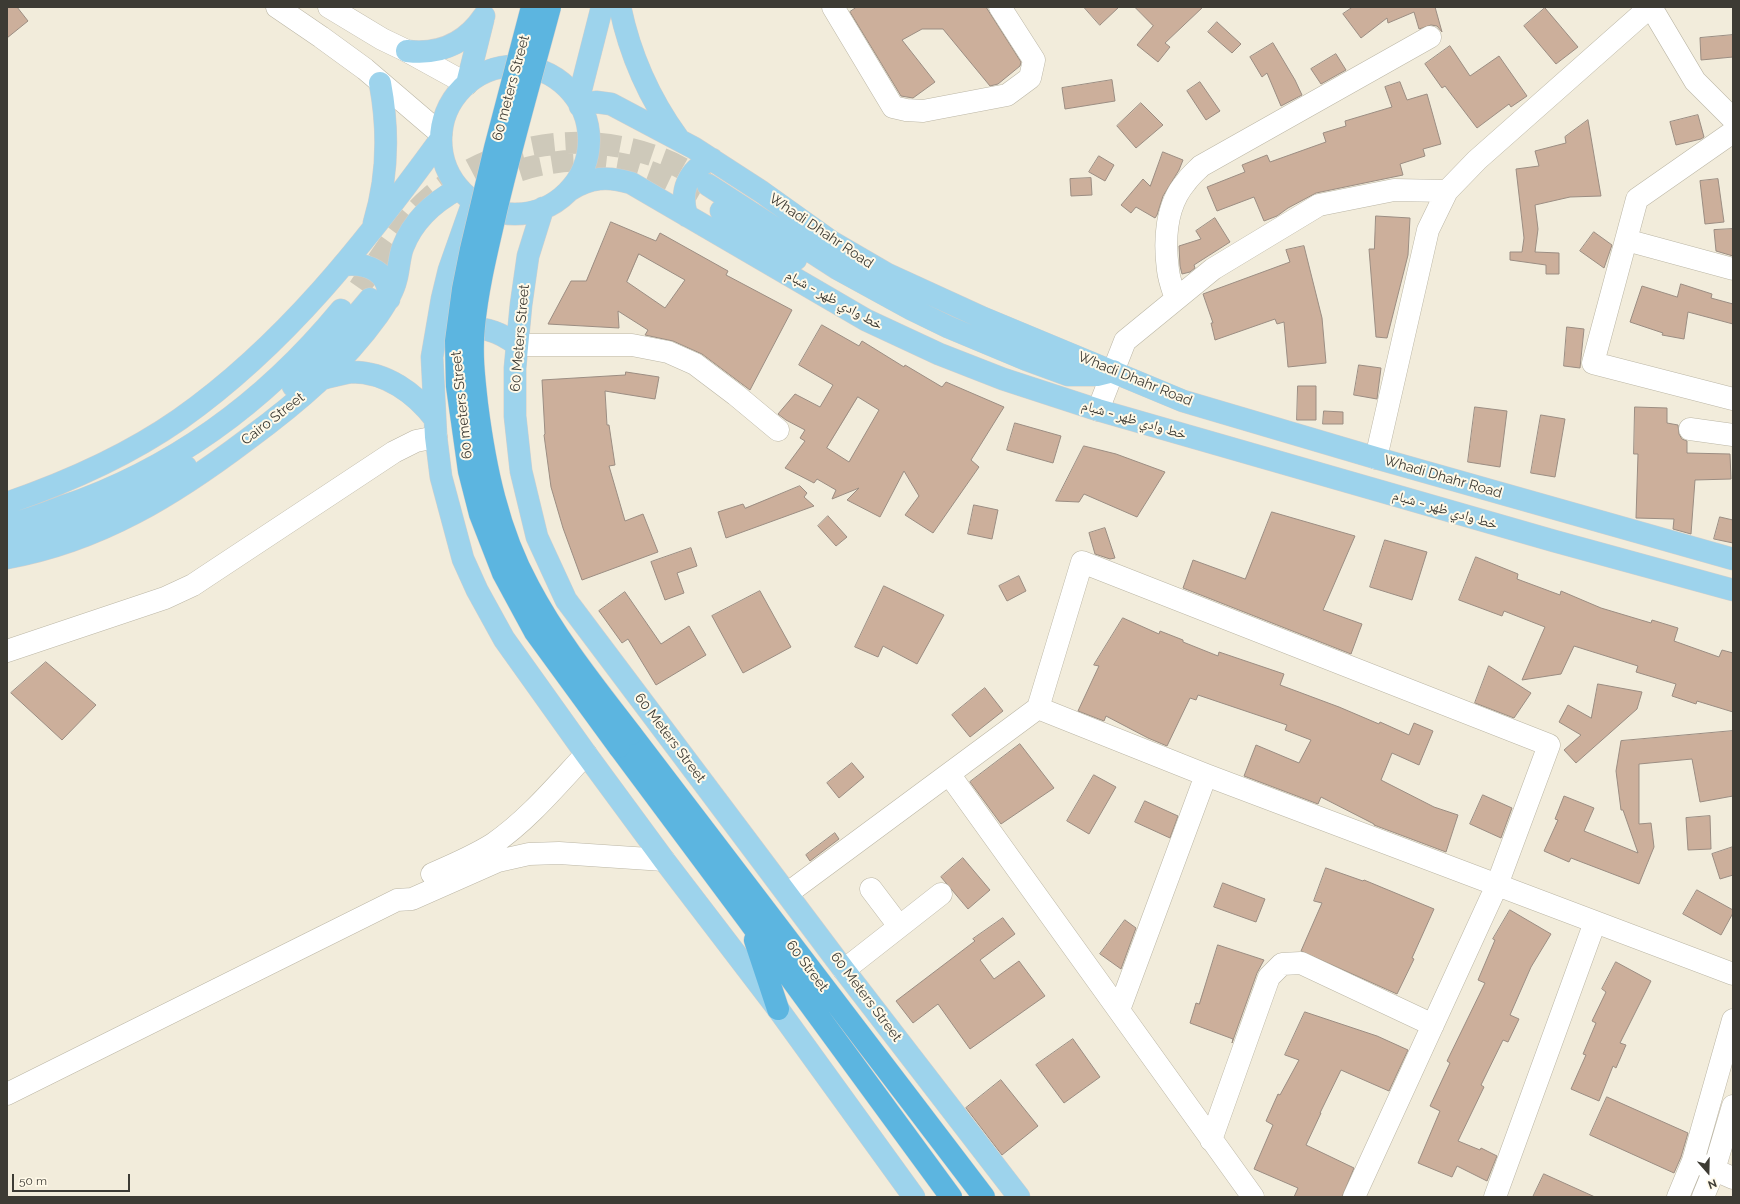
<!DOCTYPE html>
<html>
<head>
<meta charset="utf-8">
<style>
  body { margin:0 }
  #map { position:relative; width:1740px; height:1204px; overflow:hidden; background:#f2ecdb; font-family:Raleway,sans-serif }
  canvas { display:block }
  .frame { position:absolute; inset:0; border:8px solid #3d3b34; pointer-events:none }
  .north { position:absolute; left:1688px; top:1152px; width:40px; height:40px; -webkit-text-stroke:3px #fff9e8; paint-order:stroke; rotate:160deg; font-size:11px; font-weight:700; line-height:16px; text-align:center; color:#3d3b34 }
  .north::after { content:''; display:block; margin:auto; width:14px; height:18px; background:#3d3b34; clip-path:polygon(50% 0,100% 100%,50% 72%,0 100%) }
  .scale { position:absolute; left:12px; top:1174px; width:118px; height:18px; box-sizing:border-box; border:2px solid #3d3b34; border-top:0; padding-left:5px; font-size:12px; line-height:14px; white-space:nowrap; color:#3d3b34; -webkit-text-stroke:3px #fff9e8; paint-order:stroke }
</style>
</head>
<body>
<div id="map">
<canvas width="1740" height="1204"></canvas>
<div class="frame"></div>
<div class="north">N</div>
<div class="scale">50 m</div>
</div>
<script>
const g = document.querySelector('canvas').getContext('2d');
g.lineJoin = 'round';
function fillPath(path, color) {
  g.fillStyle = color;
  g.fill(path, 'evenodd');
}
function strokePath(path, color, width, dash) {
  g.strokeStyle = color;
  g.lineWidth = width;
  g.lineCap = dash ? 'butt' : 'round';
  g.setLineDash(dash || []);
  g.stroke(path);
}
function drawText(font, color, halo, rows, align = 'center') {
  g.font = font + ' Raleway,"Noto Naskh Arabic",sans-serif';
  g.lineWidth = 4;
  g.setLineDash([]);
  g.textBaseline = 'middle';
  g.strokeStyle = halo;
  g.fillStyle = color;
  for (const [text, x, y, turn = 0] of rows) {
    g.save();
    g.translate(x, y);
    g.rotate((+turn || 0) * Math.PI / 180);
    g.textAlign = isNaN(turn) ? turn : align;
    if (halo) g.strokeText(text, 0, 0);
    g.fillText(text, 0, 0);
    g.restore();
  }
}
const building = new Path2D(`
  M7,7H17L28,21L7,38Z
  M857,7H986L1021,62L1020,66L998,84L990,86L943,29H922L902,40L935,82L913,98L901,96L850,12Z
  M1084,7H1119L1100,25Z
  M1135,7H1203L1165,43L1170,47L1158,62L1137,45L1153,26Z
  M1353,7H1435L1442,32L1437,26L1431,25L1419,29L1414,12L1388,23L1387,18L1361,38L1343,14Z
  M1545,8L1578,47L1556,64L1524,26Z
  M1217,22L1241,44L1232,53L1208,32Z
  M1733,35V57L1701,60L1700,38Z
  M1273,43L1295,80L1302,95L1281,106L1267,73L1262,77L1250,57Z
  M1450,46L1470,76L1499,56L1527,96L1511,107L1509,104L1477,128L1445,86L1442,88L1425,64Z
  M1336,54L1346,70L1321,84L1311,69Z
  M1112,80L1115,101L1065,109L1062,88Z
  M1200,82L1220,111L1206,120L1187,91Z
  M1400,82L1407,100L1427,94L1441,144L1423,149L1425,156L1400,164L1403,175L1316,193L1288,208L1277,216L1264,221L1254,197L1217,211L1207,187L1245,172L1242,165L1267,155L1270,162L1326,142L1323,133L1346,126L1345,121L1392,107L1385,87Z
  M1141,103L1163,125L1136,148L1117,126Z
  M1698,115L1704,137L1701,139L1676,145L1670,122Z
  M1588,120L1601,196L1570,197L1535,205L1538,229L1535,252L1559,253V274H1546V265L1510,260V252H1522L1524,238L1516,169L1539,166L1535,151L1566,143L1565,137Z
  M1163,152L1183,160L1179,170L1163,196L1157,215L1155,218L1136,207L1131,213L1121,205L1143,179L1150,186Z
  M1099,156L1114,165L1105,181L1089,172Z
  M1091,178L1092,195L1071,196L1070,179Z
  M1718,179L1724,222L1705,224L1700,181Z
  M1376,216L1410,218L1408,255L1387,338L1376,337L1369,249H1374Z
  M1215,218L1230,242L1194,265L1195,268L1190,272L1182,274L1180,266L1179,246L1201,239L1196,231Z
  M611,222L656,241L660,233L728,271L726,275L792,310L750,390L702,354L673,341L645,335L648,330L618,311L619,328L548,324L571,281H586ZM639,254L685,280L665,308L627,282Z
  M1733,229V256L1716,251L1714,230Z
  M1594,232L1612,245L1604,268L1580,251Z
  M1304,246L1322,318L1326,363L1288,367L1284,322L1277,324L1275,319L1215,340L1211,323H1213L1203,294L1290,262L1286,250Z
  M1681,284L1712,294L1711,298L1733,304V324L1688,312L1684,339L1662,335L1663,333L1630,322L1642,286L1677,297Z
  M822,325L859,346L862,341L904,367L905,365L942,387L946,382L1004,407L971,460L979,467L933,533L905,515L919,496L904,471L880,517L847,500L859,488L832,499L836,490L817,479L814,483L785,468L805,441L800,438L805,430L786,420L778,414L795,394L820,407L833,385L799,365ZM858,397L879,410L849,462L827,448Z
  M1567,327L1584,329L1580,368L1564,366Z
  M1359,365L1381,368L1377,399L1354,395Z
  M626,372L659,377L655,399L605,391L607,425H609L615,465L609,466L625,521L643,514L658,552L582,580L563,528L551,487L544,435L545,434L542,380L625,375Z
  M1298,386H1316V420H1297Z
  M1475,407L1507,411L1500,467L1468,462Z
  M1635,407L1667,408V423L1678,425L1679,434L1682,439L1687,441V453L1730,454L1731,479L1695,480L1691,534L1673,529L1674,519L1636,518L1638,454H1634Z
  M1324,411L1343,412V424H1323Z
  M1541,415L1565,419L1555,477L1531,473Z
  M1015,423L1061,436L1053,463L1007,450Z
  M1084,446L1116,454L1165,472L1137,517L1084,494L1079,502L1056,501Z
  M800,486L807,493L804,497L814,506L726,538L718,512L743,504L745,508Z
  M974,505L998,510L992,539L968,534Z
  M1272,512L1355,536L1323,610L1362,624L1351,654L1183,588L1193,560L1245,579Z
  M828,516L847,537L836,546L818,526Z
  M1720,517L1733,520V543L1714,539Z
  M1105,528L1115,558L1110,559L1095,554L1089,533Z
  M1385,540L1427,552L1412,600L1370,587Z
  M691,548L697,566L677,573L684,593L665,600L651,562Z
  M1476,557L1518,574L1517,579L1560,595L1561,591L1601,608L1651,623L1652,620L1678,628L1674,641L1719,657L1722,650L1733,653V712L1697,701L1696,704L1672,696L1676,684L1636,672L1638,666L1574,646L1561,674L1522,680L1545,627L1504,611L1502,616L1459,600Z
  M1019,576L1026,591L1007,601L999,586Z
  M884,586L944,615L917,664L883,646L878,657L855,647Z
  M760,591L791,647L743,673L712,616Z
  M625,592L661,644L689,626L706,655L656,685L628,639L622,643L599,611Z
  M1123,618L1159,634L1160,631L1183,640V642L1218,656L1219,652L1284,674L1280,685L1339,707L1379,724L1380,722L1409,735L1414,723L1433,731L1419,765L1392,753L1381,780L1434,807L1458,815L1446,852L1374,825V824L1321,797L1318,804L1244,776L1256,745L1299,763L1311,740L1285,730L1287,725L1198,695L1196,700L1190,698L1167,746L1148,738L1106,716L1104,721L1078,711L1099,666L1094,665Z
  M46,662L96,705L62,740L11,693Z
  M1489,666L1531,693L1514,718L1475,703Z
  M1598,684L1642,692L1637,709L1576,763L1564,750L1581,735L1559,722L1568,705L1591,718Z
  M985,688L1003,711L970,737L952,715Z
  M1733,731V796L1700,802L1692,759L1639,764V824L1651,823L1654,847L1639,884L1571,858L1569,862L1544,851L1558,820L1555,819L1564,796L1594,808L1584,831L1638,853L1623,810H1621L1616,771L1621,741Z
  M1020,744L1054,788L1001,824L970,782Z
  M852,763L864,777L839,798L827,783Z
  M1094,775L1116,787L1089,834L1067,821Z
  M1483,795L1512,808L1501,838L1470,824Z
  M1145,801L1178,816L1170,838L1135,822Z
  M1710,816L1711,849L1688,850L1686,818Z
  M835,833L839,839L810,861L806,855Z
  M1733,847V875L1720,879L1712,854Z
  M963,858L990,890L968,909L941,877Z
  M1326,868L1363,881L1364,880L1434,909L1412,958L1414,959L1397,994L1301,951L1322,903L1314,901Z
  M1223,883L1265,899L1256,922L1214,907Z
  M1697,890L1733,910V913L1721,935L1683,914Z
  M1510,910L1551,934L1531,967L1510,1015L1519,1019L1508,1042L1503,1040L1481,1085L1484,1087L1458,1141L1480,1150L1481,1148L1497,1156L1487,1181L1457,1166L1452,1177L1418,1163L1440,1111L1430,1106L1450,1063L1447,1061L1485,983L1478,980L1495,940L1493,939Z
  M1003,918L1015,934L980,960L994,979L1019,961L1045,996L970,1049L938,1004L913,1023L896,1001L975,941L973,939Z
  M1125,920L1136,928L1121,969L1100,954Z
  M1218,945L1264,960L1257,973L1232,1043L1233,1039L1190,1023L1196,1003L1199,1004Z
  M1616,962L1651,981L1620,1043L1626,1045L1616,1068L1613,1066L1599,1101L1571,1089L1586,1055L1583,1054L1596,1023L1592,1021L1606,992L1602,989Z
  M1305,1012L1377,1036L1408,1050L1389,1091L1341,1070L1320,1113H1321L1306,1145L1354,1168L1342,1197H1294L1298,1188L1254,1169L1273,1125L1266,1121L1278,1094L1280,1095L1299,1060L1285,1055Z
  M1073,1039L1100,1077L1064,1103L1036,1065Z
  M1001,1080L1038,1126L1002,1155L966,1108Z
  M1607,1097L1688,1133L1681,1157L1674,1173L1590,1135Z
  M1544,1174L1595,1197H1533Z`);
const majorTunnel = new Path2D(`
  M489,183C540,157 605,152 658,175C673,181 687,189 701,197
  M359,288C381,257 401,222 430,197C494,143 582,128 660,158C677,164 692,174 707,184`);
const minor = new Path2D(`
  M277,7L321,37L365,69L441,134
  M329,7L382,39L407,51L467,84
  M833,7L893,107L906,110L923,111L1007,95L1030,78L1034,60L1000,7
  M1651,7L1695,81L1733,119
  M1733,132L1637,199L1593,363L1733,399
  M1626,240L1733,269
  M1176,299C1173,290 1169,280 1168,270C1164,240 1166,205 1186,182C1190,176 1196,171 1201,166L1430,37
  M517,345H632L668,352L695,364L736,395L778,430
  M1098,410L1125,341L1213,269L1319,205L1394,190L1447,191
  M1690,429L1733,435
  M1376,458L1428,230L1447,191L1477,160L1650,7
  M7,651L165,598L193,585L205,577L394,452L416,441L436,437
  M1038,708L1082,562L1549,745L1497,885L1354,1197
  M949,774L1253,1197
  M432,874C453,865 474,856 493,844C528,820 557,785 586,754
  M871,889L899,926
  M788,893L1038,708L1206,775L1733,974
  M844,970L941,894
  M1119,1010L1206,775
  M7,1094L397,900L412,899L498,861L529,854L559,853L664,860
  M1211,1140L1269,977L1282,964L1301,963L1433,1025
  M1701,1164L1733,1178
  M1495,1197L1595,922
  M1678,1197L1693,1161L1733,1020
  M1703,1197L1714,1170L1733,1106`);
const major = new Path2D(`
  M620,7C630,55 649,98 678,138
  M407,51C440,55 466,43 484,16
  M441 140a74 74 0 1 1 148 0a74 74 0 1 1-148 0Z
  M467,84L483,20
  M578,101L602,7
  M580,106L596,102L611,104L694,148L762,192L832,242L887,274L981,317L1183,401L1376,458L1733,559
  M708,185L838,269L911,309L948,327L1027,360L1068,375H1097L1113,371
  M570,190C590,177 608,176 631,183L866,320L939,354L1003,379L1098,410L1554,541L1733,590
  M473,202L449,270L442,299L432,357L436,437L441,477L463,559L477,590L504,639L586,754L664,860L778,1009L914,1197
  M543,208L528,256L521,305L515,368V416L521,471L537,537L566,600L844,970L1019,1197
  M721,211L796,259
  M687,216C679,191 688,170 712,159
  M374,223C388,177 389,131 380,83
  M343,265C368,262 390,272 389,299
  M455,329C479,325 498,330 517,345
  M325,378C333,376 343,373 352,372C386,372 415,393 435,419
  M293,386L312,368L370,299
  M7,503C68,482 127,456 180,419C285,345 365,243 440,140
  M7,525C26,521 44,514 62,507C174,469 266,401 341,310
  M7,543C70,525 130,502 186,467
  M7,558C100,541 174,495 248,439C297,403 343,364 378,315C385,305 393,293 396,280C399,270 399,257 403,247C413,221 434,202 458,189`);
const highway = new Path2D(`
  M631,734L984,1197
  M619,747L748,920L951,1197
  M755,940L778,1009`);
const highwayBridge = new Path2D(`
  M532,7L495,148L471,249L463,289L456,341L457,386L469,471L480,514L503,573L535,632L619,747
  M550,7C532,74 513,140 497,207C488,247 478,285 474,326C471,352 474,378 477,404C485,467 498,531 529,587C557,640 595,687 631,734`);
const streetNames = [
  ["60 meters Street",511,88,-75],
  ["Whadi Dhahr Road",821,231,34],
  ["خط وادي ظهر - شبام",834,300,29],
  ["60 Meters Street",520,338,-85],
  ["Whadi Dhahr Road",1135,379,22],
  ["60 meters Street",462,405,-96],
  ["Cairo Street",273,419,-38],
  ["خط وادي ظهر - شبام",1134,420,16],
  ["Whadi Dhahr Road",1443,477,16],
  ["خط وادي ظهر - شبام",1445,510,16],
  ["60 Meters Street",670,738,53],
  ["60 Street",807,966,53],
  ["60 Meters Street",866,997,53]
];
fillPath(building, '#ccaf9b');
strokePath(building, '#9b8d82', 1);
strokePath(majorTunnel, '#cec9ba', 22, [22, 11]);
strokePath(minor, '#bbb6a5', 23);
strokePath(major, '#d0d0ce', 23);
strokePath(highway, '#d0d0ce', 23);
strokePath(minor, '#fff', 22);
strokePath(major, '#9dd3ec', 22);
strokePath(highway, '#5cb5e0', 22);
strokePath(highwayBridge, '#d0d0ce', 23, []);
strokePath(highwayBridge, '#5cb5e0', 22);
drawText('14px', '#3d3b34', '#fff9e8', streetNames);
</script>
</body>
</html>
